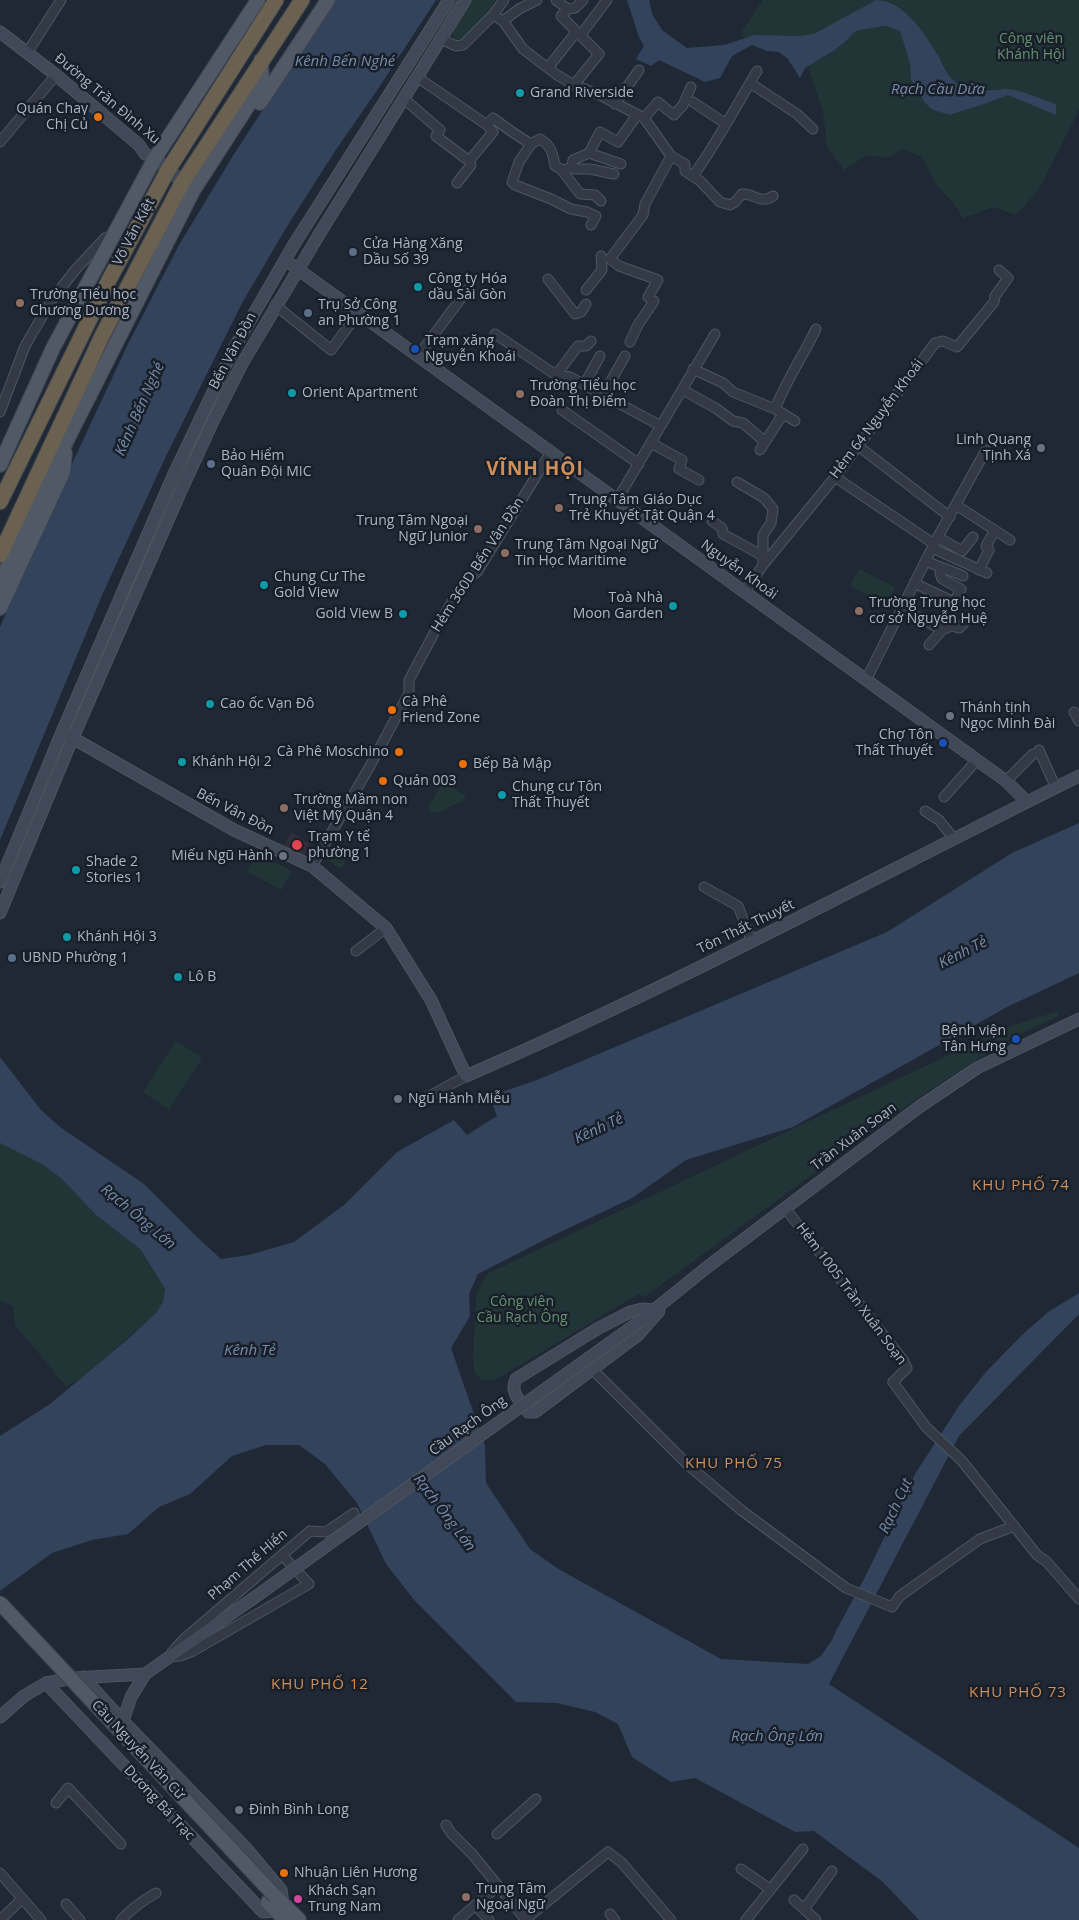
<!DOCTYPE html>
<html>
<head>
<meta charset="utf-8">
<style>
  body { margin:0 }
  canvas { display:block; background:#1f2834 }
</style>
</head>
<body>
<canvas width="1079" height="1920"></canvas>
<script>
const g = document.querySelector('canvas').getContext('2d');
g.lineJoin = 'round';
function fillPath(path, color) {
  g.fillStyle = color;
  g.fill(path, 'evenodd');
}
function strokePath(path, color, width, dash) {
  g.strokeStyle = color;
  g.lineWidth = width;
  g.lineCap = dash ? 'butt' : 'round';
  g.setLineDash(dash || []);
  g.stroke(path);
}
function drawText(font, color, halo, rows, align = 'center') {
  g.font = font + ' "Open Sans",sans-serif';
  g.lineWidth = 5;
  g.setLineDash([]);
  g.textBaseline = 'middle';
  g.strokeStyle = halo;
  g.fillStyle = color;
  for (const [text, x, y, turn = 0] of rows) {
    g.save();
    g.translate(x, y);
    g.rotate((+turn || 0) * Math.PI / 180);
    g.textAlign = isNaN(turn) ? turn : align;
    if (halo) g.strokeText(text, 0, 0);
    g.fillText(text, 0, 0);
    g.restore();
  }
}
const medical = new Path2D(`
  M291,832L311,844L303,858L283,846Z`);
const green = new Path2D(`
  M470,0H502L465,41L454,40L451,26Z
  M763,0H876C857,10 835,29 814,34C791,40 767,31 744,38L742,31Z
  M879,0H1079V111L1077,110V114L1039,189L1016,215L994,207L963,218L955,205L935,183L922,157L903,149L887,158L867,155L844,170L827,147L823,111L808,66C824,58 842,48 853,33C866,27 887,23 900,31L910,64L911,80L925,103L933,110L951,115L987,103L1008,95L1056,115L1055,104L1008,89L994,90L961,86L952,79L932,46L908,15L885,1Z
  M859,569L895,587L886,605L850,586Z
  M443,782L465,795V799L437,813L429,811V806Z
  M333,845L349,855L341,869L325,858Z
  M257,853L292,871L281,890L247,871Z
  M1056,1012H1059L1058,1016L999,1045L912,1102L644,1297L638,1294L495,1380H482L475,1373L473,1360L476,1297L487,1274L1008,1027Z
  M176,1041L202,1058L169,1109L143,1092Z
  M0,1143L42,1164L62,1179L96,1215L141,1250L165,1289L163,1302L156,1313L82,1378L66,1386L15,1325L13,1306L0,1301Z`);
const water = new Path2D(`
  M335,0H436L378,89L335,151L286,228L242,303L167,454L103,593L0,840V627L48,515L128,344L179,245L234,154Z
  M627,0H649L652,14L662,30L687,48L724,45L755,35L799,36L814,34L876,0C906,1 925,35 939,57C943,65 947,74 953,80C962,89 981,90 993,90C998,91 1003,88 1008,89C1025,91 1040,99 1056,104V115L1008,95L987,103L950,115L933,110L925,103L911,80L910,64L900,31L886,26L859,30L853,33L847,40L835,50L805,68L800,78L788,59L779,52L767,51L752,45L732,56L720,78L705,82L659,60L651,66L636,59L644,46L639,37Z
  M1079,823V973L1007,1007L793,1127L686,1160L632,1198L550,1237L478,1274L469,1294L470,1316L451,1348L485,1446L486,1483L530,1549L560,1570L721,1659L808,1664L821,1656L832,1640L836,1631L865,1577L915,1474L959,1406L985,1373L1022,1335L1048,1312L1079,1293V1314L959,1436L829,1684L1079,1848V1920H919L883,1882L814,1831L795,1832L695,1778L671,1782L632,1757L618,1724L595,1712L557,1703L516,1702L415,1601L386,1564L357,1503L325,1464L299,1445H266L232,1456L190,1494L159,1507L128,1534L92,1540L52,1553L0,1591V1436L50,1404L129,1338L156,1313L163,1302L165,1289L141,1250L96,1215L62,1179L42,1164L0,1143V1057L41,1110L60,1127L144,1184L197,1237L221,1259L249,1255L294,1242L344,1205L397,1152L454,1120L467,1135L497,1116L490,1096L537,1080L887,932L1012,853Z`);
const street = new Path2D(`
  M556,0L568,9L561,16L599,54L574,85
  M568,9L575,8L583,0
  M493,15L503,21L523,49L557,75L574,85L598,94L644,118L671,156L685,164V171L700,181L720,202L730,205L735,202L742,194C754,193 760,205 773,196
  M503,21L519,9L537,0
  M441,39L456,46L463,45L493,15L504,0
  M27,53L61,0
  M548,68L573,36L583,32L607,0
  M417,77L487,125L493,118C505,127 517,136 531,144L540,139C551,145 553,154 555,166L561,169L580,194L595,195L601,201
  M750,83L797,114L813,129
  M403,98L440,130L436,136L469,161
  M693,102L726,124
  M615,104L639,70
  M644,118L658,102L674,115L683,105L691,87
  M0,142L56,75
  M531,144L519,162L512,182L515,185L551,199L571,209L587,212L596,216L591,225
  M589,153L621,164
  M572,166L575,169H590L614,174
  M563,172L572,166L573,160L589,153L600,132L618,142L637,115
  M693,176C717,143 736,106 757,71
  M457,183L471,165L469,161L493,132L487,125
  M548,279L575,314L581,312L586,304
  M586,290L602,270L601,256
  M648,297L658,280L619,266L610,259L643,215L645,204L671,156
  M275,305L331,350L359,312
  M495,334L556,375L570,377L661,426
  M630,342L638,325L654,301
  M418,356L468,289
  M693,369L723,383L733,392L775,409L795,421
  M556,375L578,346H586L591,341
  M584,385L600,356
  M683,390L717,409L733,421L743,423L764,441
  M603,395L625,356
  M775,409C786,381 803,356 816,329
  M562,410L639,464
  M0,412L25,346L51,301L76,269L105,238L113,235
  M651,443L682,460L679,469L699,480
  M857,445L950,517
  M760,450L783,414
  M835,477L934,544
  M737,482L764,498L773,509L771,523L763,535V565
  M617,500L715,334
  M956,505L1010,540
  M712,521L722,528L723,534L763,556
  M938,537L962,551L973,537
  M932,548L987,573
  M926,561C939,567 950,570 963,576
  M943,569L940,573L942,579L961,589L950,609
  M979,570L989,550L986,546L995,530
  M914,583L954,602
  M745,592L763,565L835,477L935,343L943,341L957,347L994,302L995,296L1008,278L999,270
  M902,608L942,630
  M929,645L942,630L952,626L959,628L967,620
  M866,680L934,544L986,450
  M1074,712L1079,721
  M1039,750L1056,788
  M1006,781L1033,754
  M944,797L977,760
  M925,811L939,820L954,839
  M312,866L370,766L409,693V680L440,622L464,582L477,572L551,452
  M704,887L738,906L752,942
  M356,951L386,928
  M424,1099L466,1076
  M785,1208L903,1360L907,1368L893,1382L926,1427L962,1461L1037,1555L1047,1562L1079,1599
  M593,1370L688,1465L741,1510L846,1588L892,1607L900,1596L980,1539L1014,1526
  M172,1652L184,1639L310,1531L326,1532L354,1513
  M170,1657L180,1656L193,1651L309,1584L282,1555
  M56,1803L68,1788L121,1844
  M446,1825L451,1833L473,1855L526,1920
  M497,1834L536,1799
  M741,1869L770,1889
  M0,1873L41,1920
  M794,1900L816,1920
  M66,1904L80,1920
  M475,1905L489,1920
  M804,1909L832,1871
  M610,1914L615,1920
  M526,1919L608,1852L622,1863L671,1920
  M0,1920L22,1899
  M121,1920C132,1908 142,1901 156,1893
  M458,1920L498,1886
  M746,1920L803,1849`);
const secondary = new Path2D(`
  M0,32L56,75L139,145L145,154L155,158L188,187
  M292,265L1006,781L1027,802
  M62,732L234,830L312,866L386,928L431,1000L466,1076C675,986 875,877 1079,776
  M0,882L62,732L173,476L233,350L293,246L449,0
  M0,913L68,749L180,493L214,419L243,362L323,228L465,0
  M654,1310L642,1309L630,1312L597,1329L516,1379C509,1392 521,1402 528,1412H535L638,1335L659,1311
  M643,1319L706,1268L919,1107L977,1068L1079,1019
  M83,1677L123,1721L245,1847L281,1890L283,1903
  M46,1683L263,1912L276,1911
  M0,1717L24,1696L46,1683L74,1678L145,1674L251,1600
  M123,1721L131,1697L145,1674`);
const primary = new Path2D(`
  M260,103L328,0
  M0,465L53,348L155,158L258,0
  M0,583L66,442L193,191L262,84L261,60
  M0,608L63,472L65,453
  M275,1896L299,1920
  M268,1902L285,1920`);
const highway = new Path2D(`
  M0,502L109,280L168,170L276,0
  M0,555L102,336L182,183L302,0`);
const secondaryBridge = new Path2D(`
  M251,1600L643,1319`);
const primaryBridge = new Path2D(`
  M0,1603L275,1896`);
const markers = [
  [520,93,5,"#0f9aa8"],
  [98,117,5,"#e8710a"],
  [353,252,5,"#5c6f8a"],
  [418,287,5,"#0f9aa8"],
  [20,303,5,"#8d6e63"],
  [308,313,5,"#5c6f8a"],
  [415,349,5,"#1a4fb4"],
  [292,393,5,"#0f9aa8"],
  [520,394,5,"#8d6e63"],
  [1041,448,5,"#6b7280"],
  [211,464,5,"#5c6f8a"],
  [559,508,5,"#8d6e63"],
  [478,529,5,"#8d6e63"],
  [505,553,5,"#8d6e63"],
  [264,585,5,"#0f9aa8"],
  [673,606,5,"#0f9aa8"],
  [859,611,5,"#8d6e63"],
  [403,614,5,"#0f9aa8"],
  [210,704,5,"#0f9aa8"],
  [392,710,5,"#e8710a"],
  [950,716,5,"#6b7280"],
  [943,743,5,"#1a4fb4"],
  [399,752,5,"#e8710a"],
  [182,762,5,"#0f9aa8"],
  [463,764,5,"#e8710a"],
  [383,781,5,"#e8710a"],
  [502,795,5,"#0f9aa8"],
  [284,808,5,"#8d6e63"],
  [297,845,6,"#e0444e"],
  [283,856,5,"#6b7280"],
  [76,870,5,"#0f9aa8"],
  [67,937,5,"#0f9aa8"],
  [12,958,5,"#5c6f8a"],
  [178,977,5,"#0f9aa8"],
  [1016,1039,5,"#1a4fb4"],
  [398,1099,5,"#6b7280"],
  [239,1810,5,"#6b7280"],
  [284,1873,5,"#e8710a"],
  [466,1897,5,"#8d6e63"],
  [298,1899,5,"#d1479c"]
];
const parkNames = [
  ["Công viên",1031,39],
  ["Khánh Hội",1031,55],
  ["Công viên",522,1302],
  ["Cầu Rạch Ông",522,1318]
];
const poiNames = [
  ["Grand Riverside",530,93],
  ["Quán Chay",88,109,"right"],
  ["Chị Củ",88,125,"right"],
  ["Cửa Hàng Xăng",363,244],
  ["Dầu Số 39",363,260],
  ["Công ty Hóa",428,279],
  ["dầu Sài Gòn",428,295],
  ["Trường Tiểu học",30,295],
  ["Chương Dương",30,311],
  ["Trụ Sở Công",318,305],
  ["an Phường 1",318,321],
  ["Trạm xăng",425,341],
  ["Nguyễn Khoái",425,357],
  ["Trường Tiểu học",530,386],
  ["Đoàn Thị Điểm",530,402],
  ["Orient Apartment",302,393],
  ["Linh Quang",1031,440,"right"],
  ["Tịnh Xá",1031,456,"right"],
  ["Bảo Hiểm",221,456],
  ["Quân Đội MIC",221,472],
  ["Trung Tâm Giáo Dục",569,500],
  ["Trẻ Khuyết Tật Quận 4",569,516],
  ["Trung Tâm Ngoại",468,521,"right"],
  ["Ngữ Junior",468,537,"right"],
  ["Trung Tâm Ngoại Ngữ",515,545],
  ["Tin Học Maritime",515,561],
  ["Chung Cư The",274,577],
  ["Gold View",274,593],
  ["Toà Nhà",663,598,"right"],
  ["Moon Garden",663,614,"right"],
  ["Trường Trung học",869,603],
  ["cơ sở Nguyễn Huệ",869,619],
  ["Gold View B",393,614,"right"],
  ["Cà Phê",402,702],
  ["Friend Zone",402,718],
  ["Cao ốc Vạn Đô",220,704],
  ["Thánh tịnh",960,708],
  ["Ngọc Minh Đài",960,724],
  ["Chợ Tôn",933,735,"right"],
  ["Thất Thuyết",933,751,"right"],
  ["Cà Phê Moschino",389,752,"right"],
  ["Khánh Hội 2",192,762],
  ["Bếp Bà Mập",473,764],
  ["Quán 003",393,781],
  ["Chung cư Tôn",512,787],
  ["Thất Thuyết",512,803],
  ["Trường Mầm non",294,800],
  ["Việt Mỹ Quận 4",294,816],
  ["Trạm Y tế",308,837],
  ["phường 1",308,853],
  ["Miếu Ngũ Hành",273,856,"right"],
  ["Shade 2",86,862],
  ["Stories 1",86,878],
  ["Khánh Hội 3",77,937],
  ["UBND Phường 1",22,958],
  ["Lô B",188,977],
  ["Bệnh viện",1006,1031,"right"],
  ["Tân Hưng",1006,1047,"right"],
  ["Ngũ Hành Miễu",408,1099],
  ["Đình Bình Long",249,1810],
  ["Nhuận Liên Hương",294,1873],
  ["Trung Tâm",476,1889],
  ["Ngoại Ngữ",476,1905],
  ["Khách Sạn",308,1891],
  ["Trung Nam",308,1907]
];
const streetNames = [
  ["Đường Trần Ðình Xu",107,99,40],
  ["Võ Văn Kiệt",134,232,-62],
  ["Bến Vân Đồn",233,351,-62],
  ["Hẻm 64 Nguyễn Khoái",877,419,-53],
  ["Hẻm 360D Bến Vân Đồn",478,565,-57],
  ["Nguyễn Khoái",739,570,36],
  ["Bến Vân Đồn",235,812,27],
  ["Tôn Thất Thuyết",746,927,-26],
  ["Trần Xuân Soạn",854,1137,-37],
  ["Hẻm 1005 Trần Xuân Soạn",851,1294,53],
  ["Cầu Rạch Ông",468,1426,-36],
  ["Phạm Thế Hiển",248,1565,-41],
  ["Cầu Nguyễn Văn Cừ",138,1750,47],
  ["Dương Bá Trạc",159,1803,47]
];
const waterNames = [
  ["Kênh Bến Nghé",345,62],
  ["Rạch Cầu Dừa",938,90],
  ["Kênh Bến Nghé",140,409,-66],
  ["Kênh Tẻ",963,953,-27],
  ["Kênh Tẻ",599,1129,-25],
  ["Rạch Ông Lớn",138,1217,40],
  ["Kênh Tẻ",250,1351],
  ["Rạch Cụt",896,1506,-65],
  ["Rạch Ông Lớn",444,1513,53],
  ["Rạch Ông Lớn",777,1737]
];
const neighbourhoodNames = [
  ["KHU PHỐ 74",1021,1186],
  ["KHU PHỐ 75",734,1464],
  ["KHU PHỐ 12",320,1685],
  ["KHU PHỐ 73",1018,1693]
];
const districtNames = [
  ["VĨNH HỘI",535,470]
];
fillPath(medical, '#2f2d39');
fillPath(green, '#223536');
fillPath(water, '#33435c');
strokePath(street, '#4d5560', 11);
strokePath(secondary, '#4d5560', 13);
strokePath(primary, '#3c434f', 16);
strokePath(highway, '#3a424c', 17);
strokePath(street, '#333a45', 9);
strokePath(secondary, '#414958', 11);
strokePath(primary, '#505965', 14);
strokePath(highway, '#6b6150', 15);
strokePath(secondaryBridge, '#4d5560', 13, []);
strokePath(primaryBridge, '#3c434f', 16, []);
strokePath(secondaryBridge, '#414958', 11);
strokePath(primaryBridge, '#505965', 14);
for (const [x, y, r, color] of markers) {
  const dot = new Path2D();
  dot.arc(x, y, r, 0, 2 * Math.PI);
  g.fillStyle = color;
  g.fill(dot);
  strokePath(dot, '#181f29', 2);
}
drawText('14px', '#659170', '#181f29', parkNames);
drawText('14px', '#acb5c2', '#181f29', poiNames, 'left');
drawText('14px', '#acb5c2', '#181f29', streetNames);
drawText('italic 15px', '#758baa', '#181f29', waterNames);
g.letterSpacing = '1px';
drawText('15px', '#ce8f5b', '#181f29', neighbourhoodNames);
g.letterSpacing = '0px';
g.letterSpacing = '1px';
drawText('bold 19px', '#ce8f5b', '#181f29', districtNames);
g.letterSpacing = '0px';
</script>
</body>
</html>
